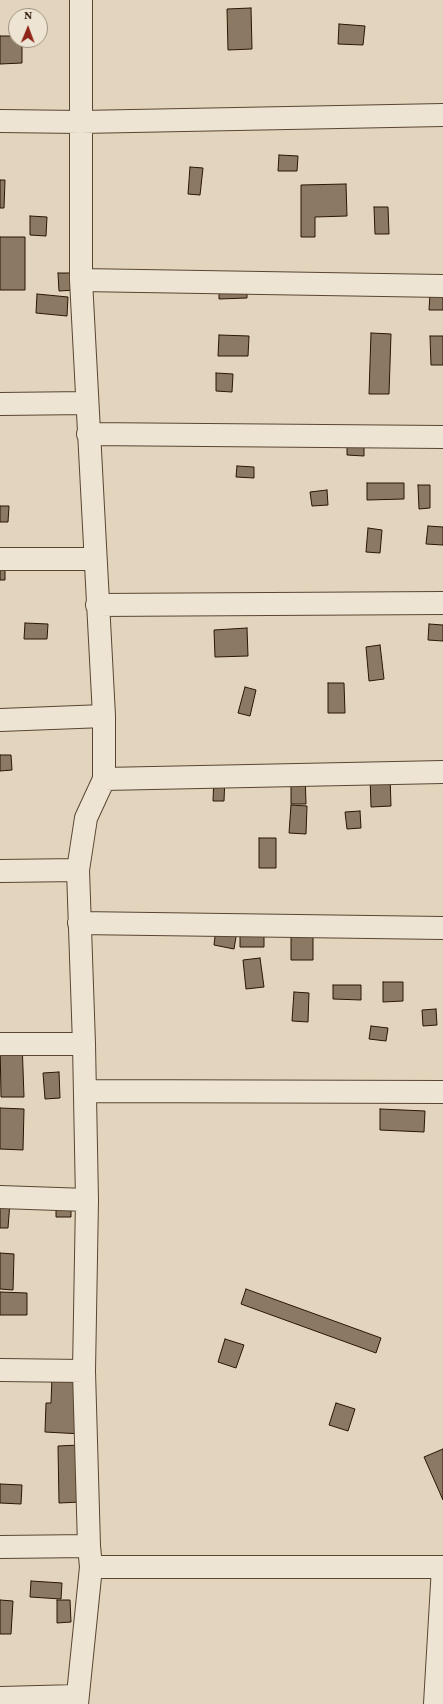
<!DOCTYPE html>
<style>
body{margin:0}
#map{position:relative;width:443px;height:1704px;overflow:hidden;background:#e3d5bd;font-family:Vollkorn,serif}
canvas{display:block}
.north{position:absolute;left:8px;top:8px;width:40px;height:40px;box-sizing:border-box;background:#ede4d4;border:1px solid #9f9280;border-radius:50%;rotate:1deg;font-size:11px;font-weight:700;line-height:16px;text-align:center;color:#2b1602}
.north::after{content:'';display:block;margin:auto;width:14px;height:18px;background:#8f2418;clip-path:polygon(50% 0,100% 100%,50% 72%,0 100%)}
</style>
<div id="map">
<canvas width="443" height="1704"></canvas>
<div class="north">N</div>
</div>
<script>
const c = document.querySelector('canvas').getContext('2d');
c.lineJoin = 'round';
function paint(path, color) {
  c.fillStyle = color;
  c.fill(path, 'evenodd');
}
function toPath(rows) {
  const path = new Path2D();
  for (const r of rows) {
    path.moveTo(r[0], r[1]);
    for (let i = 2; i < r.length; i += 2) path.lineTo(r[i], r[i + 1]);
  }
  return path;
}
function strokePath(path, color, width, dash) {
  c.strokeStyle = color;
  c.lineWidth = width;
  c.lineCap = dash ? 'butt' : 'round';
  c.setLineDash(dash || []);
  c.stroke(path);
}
const building = toPath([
 [251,8,252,49,228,50,227,9,251,8],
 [339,24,365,26,363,45,338,44,339,24],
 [0,36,16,36,16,40,22,40,22,63,0,64,0,36],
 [279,155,298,156,297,171,278,171,279,155],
 [190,167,203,168,200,195,188,194,190,167],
 [0,180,5,180,4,208,0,208,0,180],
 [346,184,347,216,315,217,315,237,301,237,301,185,346,184],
 [374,207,388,207,389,234,375,234,374,207],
 [30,216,47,217,46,236,30,235,30,216],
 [0,237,25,237,25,290,0,290,0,237],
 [58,273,76,273,76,290,59,291,58,273],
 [247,275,247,298,219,299,219,276,247,275],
 [431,278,443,278,443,310,429,310,431,278],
 [37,294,68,297,67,316,36,313,37,294],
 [371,333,391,334,389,394,369,394,371,333],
 [219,335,249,336,248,356,218,356,219,335],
 [430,336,443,336,443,365,431,365,430,336],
 [216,373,233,374,232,392,216,391,216,373],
 [347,441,364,441,364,456,347,455,347,441],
 [237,466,254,467,254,478,236,477,237,466],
 [367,483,404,483,404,499,367,500,367,483],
 [418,485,430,485,430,508,419,509,418,485],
 [327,490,328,505,312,506,310,492,327,490],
 [0,506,9,506,8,522,0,522,0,506],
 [428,526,443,527,443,545,426,544,428,526],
 [368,528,382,530,380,553,366,552,368,528],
 [0,558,5,558,5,580,0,580,0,558],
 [25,623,48,624,47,639,24,639,25,623],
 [429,624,443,625,443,641,428,640,429,624],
 [247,628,248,656,215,657,214,630,247,628],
 [380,645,384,679,369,681,366,647,380,645],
 [328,683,344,683,345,713,328,713,328,683],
 [245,687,256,690,250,716,238,713,245,687],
 [0,755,11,755,12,770,0,771,0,755],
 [291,772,305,772,306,804,291,804,291,772],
 [214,776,225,777,224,801,213,801,214,776],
 [370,776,390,776,391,806,371,807,370,776],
 [291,805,307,806,306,834,289,833,291,805],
 [360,811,361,828,347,829,345,812,360,811],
 [259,838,276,838,276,868,259,868,259,838],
 [216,928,237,931,234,949,214,945,216,928],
 [264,929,264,947,240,947,240,930,264,929],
 [291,929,313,929,313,960,291,960,291,929],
 [260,958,264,987,246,989,243,960,260,958],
 [383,982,403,982,403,1001,383,1002,383,982],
 [333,985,361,985,361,1000,333,999,333,985],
 [294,992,309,993,308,1022,292,1021,294,992],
 [436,1009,437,1025,423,1026,422,1010,436,1009],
 [371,1026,388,1028,386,1041,369,1039,371,1026],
 [22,1041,24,1097,1,1097,0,1042,22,1041],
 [59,1072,60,1098,45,1099,43,1073,59,1072],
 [0,1108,24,1109,23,1150,0,1149,0,1108],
 [380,1109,425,1111,424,1132,380,1130,380,1109],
 [56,1195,71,1195,71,1217,56,1217,56,1195],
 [0,1201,10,1202,8,1228,0,1228,0,1201],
 [0,1253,14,1254,13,1290,0,1289,0,1253],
 [246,1289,381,1338,376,1353,241,1304,246,1289],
 [0,1292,27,1293,27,1315,0,1315,0,1292],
 [225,1339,244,1345,236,1368,218,1362,225,1339],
 [52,1377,84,1379,82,1434,45,1432,46,1403,51,1403,52,1377],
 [336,1403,355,1409,348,1431,329,1425,336,1403],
 [80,1445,81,1502,59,1503,58,1446,80,1445],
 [443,1449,443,1500,424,1457,443,1449],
 [0,1484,22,1485,21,1504,0,1503,0,1484],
 [31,1581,62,1583,61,1599,30,1597,31,1581],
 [0,1600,13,1601,11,1634,0,1634,0,1600],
 [57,1600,70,1600,71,1622,57,1623,57,1600]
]);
const minor = toPath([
 [0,121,81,122,443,115],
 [81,280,443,286],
 [0,404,86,403],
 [88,434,443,437],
 [0,559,95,559],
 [97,605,443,603],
 [0,720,104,716],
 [104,779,443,772],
 [0,871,78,870],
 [79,923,443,928],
 [0,1044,84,1044],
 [85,1091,443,1092],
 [0,1197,87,1200],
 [0,1370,84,1371],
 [0,1547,89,1546],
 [91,1567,443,1567],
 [0,1698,77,1696],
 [77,1704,91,1567,89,1546,84,1371,87,1200,84,1044,78,870,86,818,104,779,104,716,81,280,81,0],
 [435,1704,443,1567]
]);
paint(building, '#8b7963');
strokePath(building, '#2b1602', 1);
strokePath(minor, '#594631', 24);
strokePath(minor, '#ede4d4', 22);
</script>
